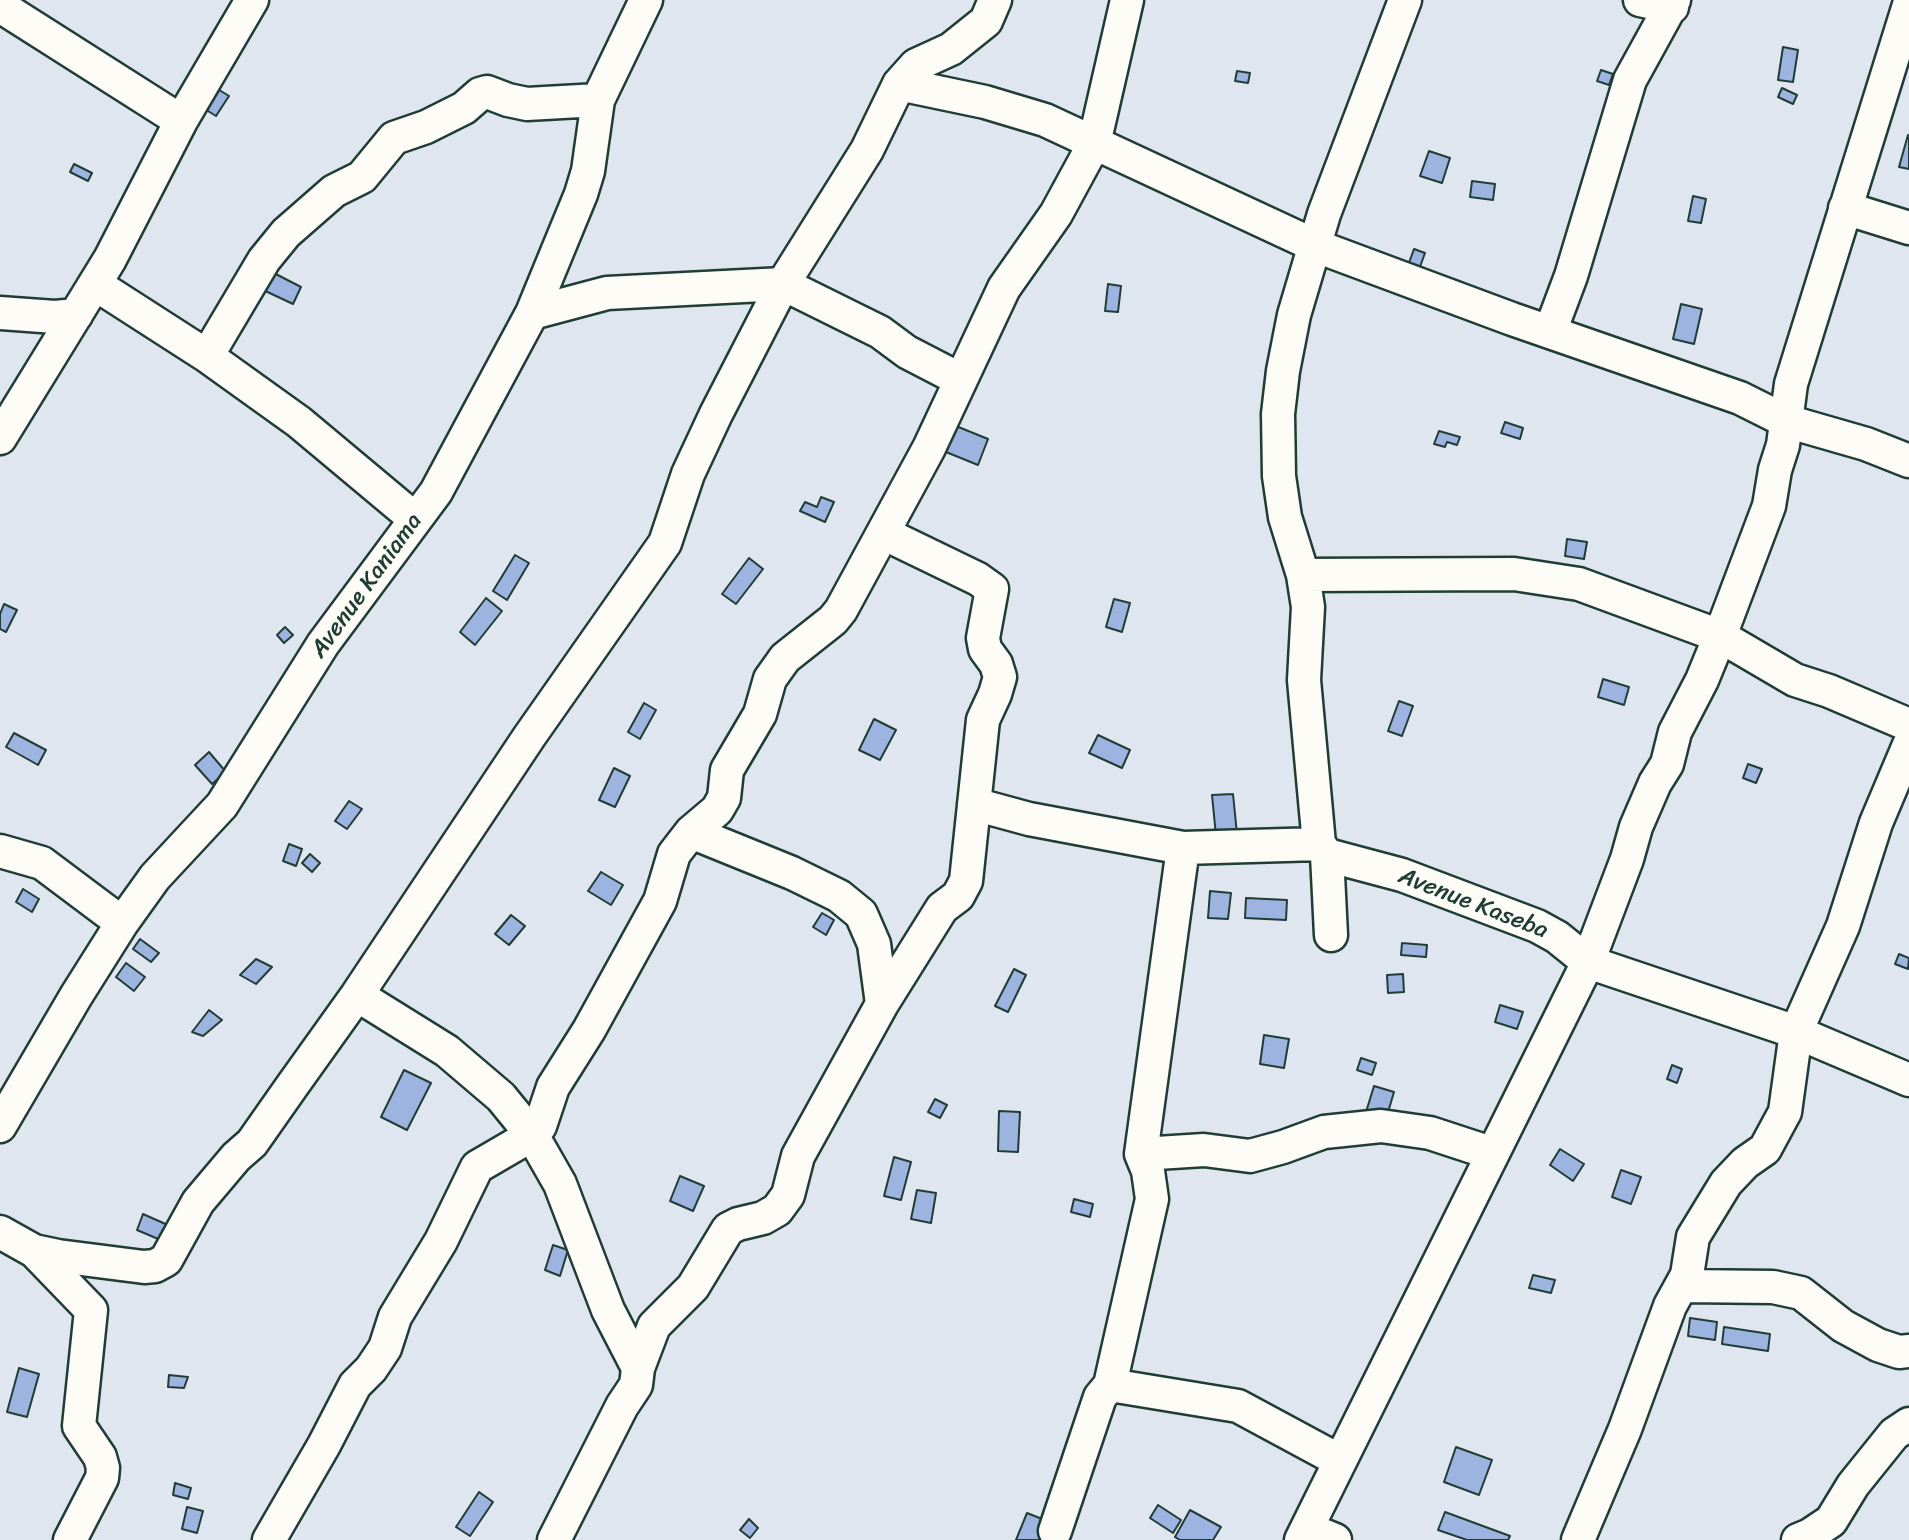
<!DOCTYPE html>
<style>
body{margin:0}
canvas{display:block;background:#e0e6f0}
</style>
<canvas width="1909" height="1540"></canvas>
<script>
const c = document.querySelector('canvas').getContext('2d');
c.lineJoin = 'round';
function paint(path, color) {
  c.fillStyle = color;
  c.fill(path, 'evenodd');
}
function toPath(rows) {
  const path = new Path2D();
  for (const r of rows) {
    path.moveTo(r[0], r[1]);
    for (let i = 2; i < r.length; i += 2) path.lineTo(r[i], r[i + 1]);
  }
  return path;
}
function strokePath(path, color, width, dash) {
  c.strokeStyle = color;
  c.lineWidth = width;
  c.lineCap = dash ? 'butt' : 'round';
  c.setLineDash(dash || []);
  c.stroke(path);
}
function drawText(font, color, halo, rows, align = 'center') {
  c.font = font + ' Sriracha,sans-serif';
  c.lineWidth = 5;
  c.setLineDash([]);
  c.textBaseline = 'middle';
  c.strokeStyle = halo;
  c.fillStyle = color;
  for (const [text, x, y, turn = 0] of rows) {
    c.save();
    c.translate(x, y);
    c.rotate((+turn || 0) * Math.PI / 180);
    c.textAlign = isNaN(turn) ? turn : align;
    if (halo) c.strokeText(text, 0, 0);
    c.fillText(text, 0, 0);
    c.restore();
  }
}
const building = toPath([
 [1783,47,1798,50,1793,82,1778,80,1783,47],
 [1601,70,1613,74,1609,85,1597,81,1601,70],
 [1237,71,1250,73,1248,83,1235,81,1237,71],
 [216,88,229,96,216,116,203,108,216,88],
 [1782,88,1797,95,1793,104,1778,97,1782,88],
 [1908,135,1909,136,1909,169,1899,167,1908,135],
 [1429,151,1450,158,1442,183,1420,176,1429,151],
 [74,164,92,173,88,181,70,172,74,164],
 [1472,181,1495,184,1493,200,1470,197,1472,181],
 [1693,196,1706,199,1701,223,1688,221,1693,196],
 [1414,249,1425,253,1417,275,1406,271,1414,249],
 [268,270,301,287,293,304,259,288,268,270],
 [1108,284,1121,286,1118,312,1105,311,1108,284],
 [1681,304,1702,309,1694,344,1673,339,1681,304],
 [1505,422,1523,428,1520,439,1501,433,1505,422],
 [956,426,988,439,978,465,946,452,956,426],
 [1439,431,1460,437,1457,445,1447,442,1445,447,1434,444,1439,431],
 [821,497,834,502,825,522,800,511,805,502,817,507,821,497],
 [1567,539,1587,542,1584,559,1565,556,1567,539],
 [515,555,529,563,507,600,493,591,515,555],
 [749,558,763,569,736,604,722,594,749,558],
 [486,598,502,611,475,645,460,632,486,598],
 [1114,599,1130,603,1122,632,1106,627,1114,599],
 [4,604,17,610,6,632,0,629,0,614,4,604],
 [285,627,293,635,284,643,277,635,285,627],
 [1603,679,1629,687,1624,705,1598,697,1603,679],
 [1399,701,1413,706,1402,736,1388,731,1399,701],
 [644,703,656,710,640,739,628,732,644,703],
 [874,719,896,730,880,760,859,750,874,719],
 [14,733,46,750,38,765,6,747,14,733],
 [1098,735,1130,750,1122,768,1089,753,1098,735],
 [209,752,226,772,212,784,195,765,209,752],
 [1748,764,1762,769,1756,783,1743,778,1748,764],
 [614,768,630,776,615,807,599,800,614,768],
 [1233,794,1237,834,1216,836,1212,795,1233,794],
 [349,801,362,809,347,829,335,821,349,801],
 [289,844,302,849,296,866,283,861,289,844],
 [310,854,320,863,312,872,302,863,310,854],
 [601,872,623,885,611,905,588,891,601,872],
 [23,889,39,899,32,912,16,902,23,889],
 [1210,891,1231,893,1228,919,1208,918,1210,891],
 [1246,898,1287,900,1286,920,1245,918,1246,898],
 [822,913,834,920,826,935,813,927,822,913],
 [511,915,525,926,509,945,495,934,511,915],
 [140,939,159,953,151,962,133,949,140,939],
 [1402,943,1427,945,1426,957,1401,955,1402,943],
 [1899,954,1909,958,1908,969,1895,964,1899,954],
 [256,959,272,967,256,984,240,975,256,959],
 [126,963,145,977,134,991,116,977,126,963],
 [1014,969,1026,975,1008,1012,995,1006,1014,969],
 [1403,974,1404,992,1388,993,1387,975,1403,974],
 [1500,1005,1523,1012,1517,1029,1495,1022,1500,1005],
 [209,1010,222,1020,203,1036,192,1032,209,1010],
 [1264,1035,1289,1039,1284,1068,1260,1064,1264,1035],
 [1361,1058,1376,1063,1372,1075,1357,1070,1361,1058],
 [1672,1065,1682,1069,1677,1083,1667,1079,1672,1065],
 [404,1070,431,1083,407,1130,381,1117,404,1070],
 [1374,1086,1394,1092,1386,1119,1366,1112,1374,1086],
 [935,1099,947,1105,940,1118,928,1112,935,1099],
 [999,1111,1020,1112,1018,1152,998,1151,999,1111],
 [1560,1149,1584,1164,1573,1181,1550,1165,1560,1149],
 [894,1157,911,1162,901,1200,884,1196,894,1157],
 [1621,1170,1641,1177,1631,1204,1612,1197,1621,1170],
 [680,1176,704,1186,693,1211,670,1201,680,1176],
 [917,1190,936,1193,931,1223,911,1219,917,1190],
 [1074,1199,1093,1204,1090,1217,1071,1212,1074,1199],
 [143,1214,170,1226,163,1241,137,1230,143,1214],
 [553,1245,568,1250,560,1276,545,1270,553,1245],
 [1533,1275,1555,1280,1551,1293,1529,1288,1533,1275],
 [1690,1318,1717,1322,1715,1340,1688,1336,1690,1318],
 [1724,1327,1770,1334,1768,1351,1722,1344,1724,1327],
 [19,1368,39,1374,27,1417,7,1412,19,1368],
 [169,1375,188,1377,184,1388,168,1387,169,1375],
 [1456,1447,1492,1460,1479,1495,1444,1482,1456,1447],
 [175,1483,191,1488,188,1499,173,1495,175,1483],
 [479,1492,493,1502,470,1536,456,1527,479,1492],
 [1158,1505,1181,1520,1173,1533,1150,1518,1158,1505],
 [187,1507,203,1511,197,1533,182,1529,187,1507],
 [1190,1510,1221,1527,1213,1540,1180,1540,1175,1537,1190,1510],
 [1445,1512,1510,1536,1508,1540,1467,1540,1438,1530,1445,1512],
 [1027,1513,1055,1524,1049,1540,1016,1540,1027,1513],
 [749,1519,758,1528,750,1538,740,1530,749,1519]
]);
const minor = toPath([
 [1405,0,1324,214,1294,315,1283,371,1278,414,1279,476,1285,517,1303,575,1308,607,1304,680,1319,844,1327,855,1402,875,1537,926,1557,937,1588,962,1796,1032,1909,1080],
 [1640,0,1672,7],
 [0,6,181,121],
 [899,84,985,102,1045,120,1316,246,1512,319,1740,398,1786,421,1866,444,1909,461],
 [1845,208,1909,228],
 [95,284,207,356,299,422,415,519],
 [0,313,55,317,76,315],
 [532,313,607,293,783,284,880,332,907,352,961,380],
 [1550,332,1571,276,1630,80,1674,0],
 [207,356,264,260,286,233,334,191,362,177,394,138,426,127,464,108,480,94,487,92,508,100,527,104,598,100],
 [0,438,110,259,181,121,252,0],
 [1303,575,1514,574,1579,584,1720,636,1795,680,1829,691,1909,725],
 [974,804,1029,819,1183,848,1319,844],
 [691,832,792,873,839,896,861,914,874,944,882,1004],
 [0,851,42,863,122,923],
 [1327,855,1331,935],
 [357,995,447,1051,501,1097,532,1135,560,1184,608,1310,638,1368,636,1385,622,1406,554,1540],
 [0,1126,76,996,122,923,155,877,222,805,323,644,436,492,532,313,581,194,588,171,598,100,646,0],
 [1141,1154,1204,1150,1250,1156,1283,1147,1324,1132,1381,1126,1430,1133,1491,1153],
 [0,1232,34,1251,58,1256,144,1267,155,1266,166,1260,198,1202,236,1157,252,1143,292,1086,357,995,529,737,665,543,688,474,716,414,783,284,867,150,899,84,916,65,951,49,986,21,995,0],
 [34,1251,91,1310,79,1426,100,1457,103,1468,102,1478,70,1540],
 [1682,1286,1773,1287,1801,1293,1843,1326,1878,1345,1899,1352,1909,1351],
 [638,1368,654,1326,693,1287,728,1229,738,1224,763,1218,777,1210,788,1195,798,1156,882,1004,942,908,958,896,966,881,983,720,995,694,1000,677,996,664,985,649,983,638,992,589,978,579,883,533],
 [1110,1385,1238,1406,1340,1461],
 [1308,1529,1335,1540],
 [1055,1531,1100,1397,1110,1385,1152,1199,1148,1171,1141,1154,1183,848],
 [269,1540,324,1445,355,1385,371,1369,385,1348,395,1317,441,1241,477,1167,532,1135,540,1126,553,1087,589,1030,660,901,674,854,691,832,717,810,724,798,727,770,760,714,770,679,785,658,833,620,841,610,929,448,1004,288,1056,214,1094,144,1127,0],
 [1301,1540,1588,962,1627,859,1636,827,1655,783,1667,764,1675,732,1702,680,1720,636,1769,506,1775,470,1783,445,1791,384,1909,5],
 [1578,1540,1625,1429,1670,1306,1687,1275,1693,1237,1726,1183,1745,1163,1765,1149,1785,1112,1796,1032,1843,926,1876,823,1909,745],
 [1798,1540,1810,1535,1831,1521,1853,1485,1894,1434,1909,1424]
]);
const streetNames = [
 ["Avenue Kaniama",367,586,-54],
 ["Avenue Kaseba",1473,904,21]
];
paint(building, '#9db3e0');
strokePath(building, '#1f3d34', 2);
strokePath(minor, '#1f3d34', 37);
strokePath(minor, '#fdfcf7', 32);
drawText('24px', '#1f3d34', '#fdfcf7', streetNames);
</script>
